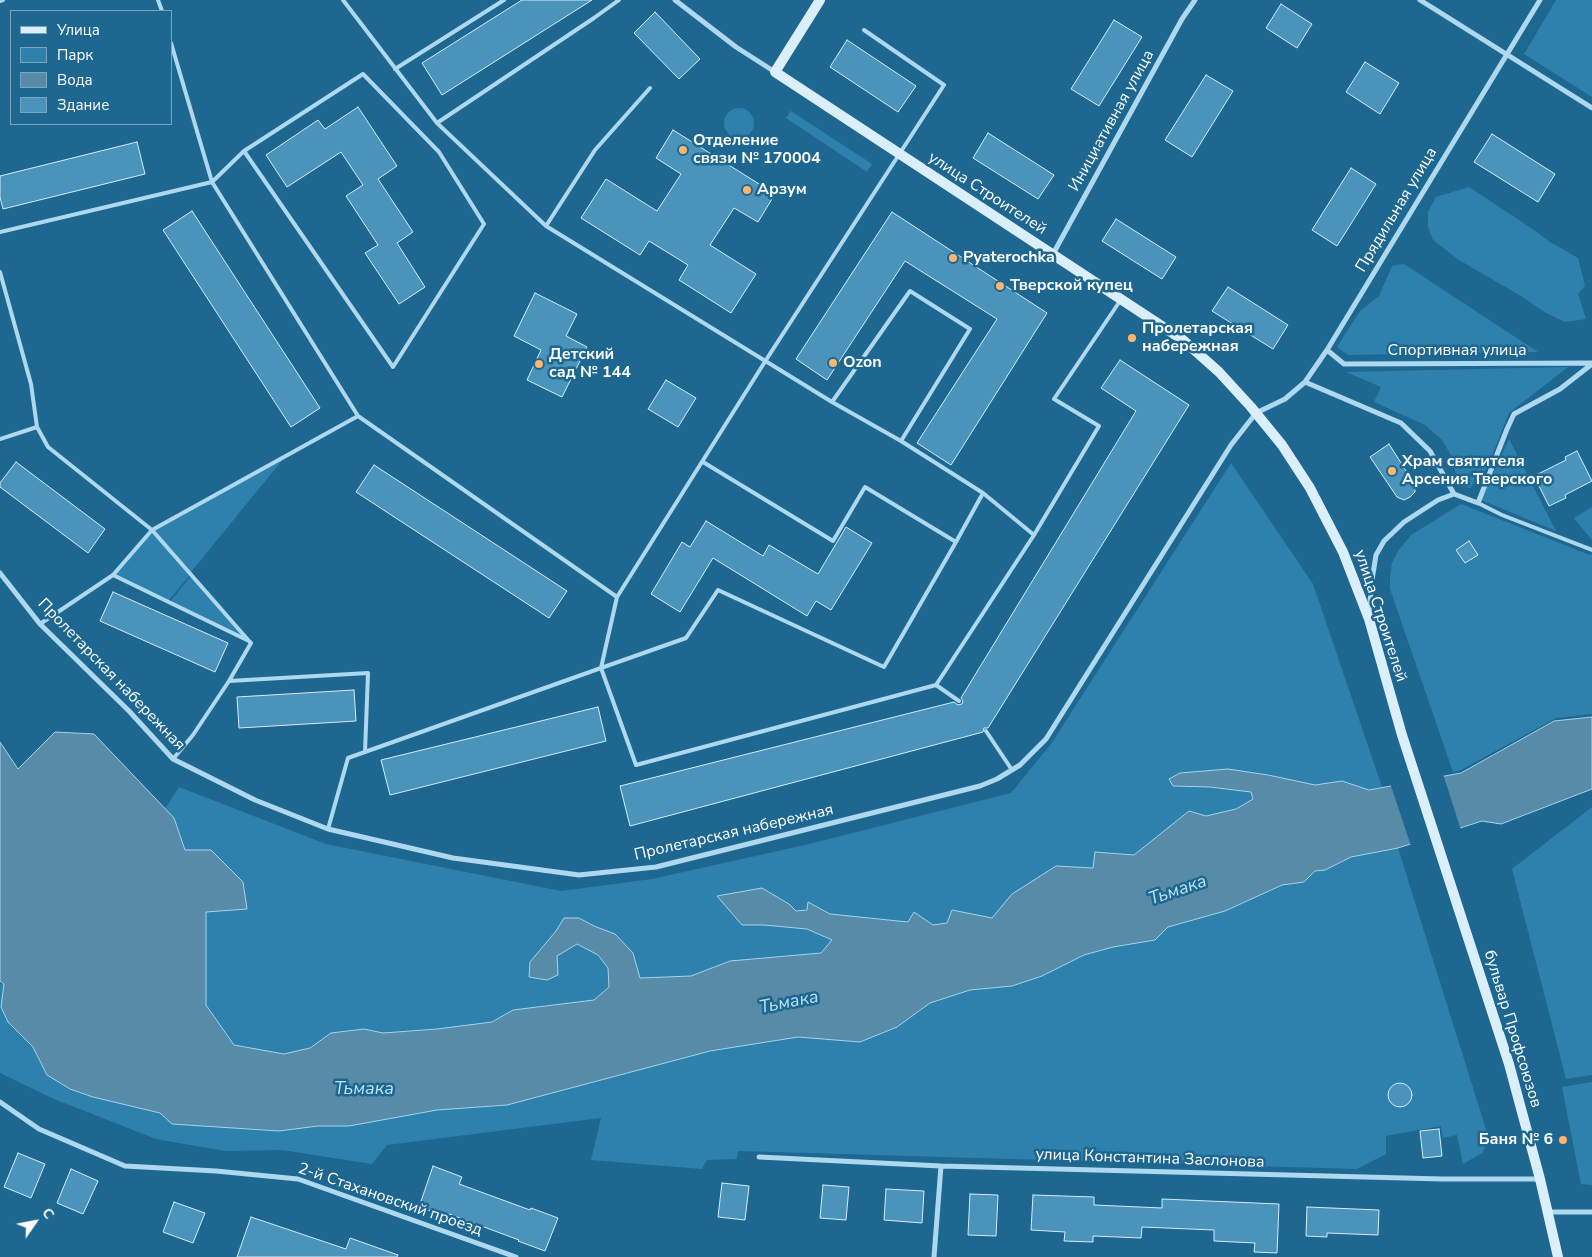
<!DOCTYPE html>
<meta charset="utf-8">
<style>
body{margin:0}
#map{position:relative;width:1592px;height:1257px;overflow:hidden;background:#1e6791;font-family:"Nunito Sans",sans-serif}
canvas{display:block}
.legend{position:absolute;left:10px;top:10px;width:162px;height:115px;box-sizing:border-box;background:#1e6791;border:1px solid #78a4bd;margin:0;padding:6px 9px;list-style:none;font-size:15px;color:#fff}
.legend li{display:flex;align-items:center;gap:10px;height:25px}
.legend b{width:25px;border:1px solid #78a4bd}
.north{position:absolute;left:10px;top:1197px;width:50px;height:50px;-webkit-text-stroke:4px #1e6791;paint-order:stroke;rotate:57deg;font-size:14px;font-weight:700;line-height:20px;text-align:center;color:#fff}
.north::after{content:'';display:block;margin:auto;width:18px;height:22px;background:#fff;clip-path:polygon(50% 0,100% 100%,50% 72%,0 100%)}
</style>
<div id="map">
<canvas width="1592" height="1257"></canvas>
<ul class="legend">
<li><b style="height:6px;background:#dbeffa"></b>Улица</li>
<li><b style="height:14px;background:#2e81ad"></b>Парк</li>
<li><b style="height:14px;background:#588ba7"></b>Вода</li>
<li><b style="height:14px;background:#4a93ba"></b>Здание</li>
</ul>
<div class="north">С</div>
</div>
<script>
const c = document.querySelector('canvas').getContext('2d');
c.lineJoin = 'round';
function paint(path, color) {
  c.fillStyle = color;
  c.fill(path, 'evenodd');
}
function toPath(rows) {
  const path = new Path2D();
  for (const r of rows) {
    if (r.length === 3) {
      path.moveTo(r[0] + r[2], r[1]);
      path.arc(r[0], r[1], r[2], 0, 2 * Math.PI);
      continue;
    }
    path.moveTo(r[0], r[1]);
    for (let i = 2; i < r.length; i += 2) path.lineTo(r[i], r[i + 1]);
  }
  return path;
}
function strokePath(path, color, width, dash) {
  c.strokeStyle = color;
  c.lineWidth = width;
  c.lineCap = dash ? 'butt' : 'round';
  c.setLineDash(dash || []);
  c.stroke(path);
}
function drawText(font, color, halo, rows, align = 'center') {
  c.font = font + ' "Nunito Sans",sans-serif';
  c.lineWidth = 5;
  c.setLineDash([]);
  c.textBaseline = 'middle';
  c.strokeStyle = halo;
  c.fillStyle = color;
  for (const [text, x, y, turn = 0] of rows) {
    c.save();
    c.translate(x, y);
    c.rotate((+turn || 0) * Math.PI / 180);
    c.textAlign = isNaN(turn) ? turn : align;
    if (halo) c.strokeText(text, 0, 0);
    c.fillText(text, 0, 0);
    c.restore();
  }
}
const green = toPath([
 [1556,0,1592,0,1592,97,1524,54],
 [739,123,15],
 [791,111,872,164,867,172,786,118],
 [1469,187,1531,228,1550,242,1578,258,1585,286,1578,294,1586,319,1565,322,1546,313,1521,296,1459,260,1433,240,1428,227,1428,212,1436,197],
 [1404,264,1538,352,1348,355,1337,347,1360,311,1379,296,1392,266],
 [1568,367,1509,413,1487,468,1470,488,1459,486,1451,455,1442,440,1425,425,1374,402,1381,387,1346,372],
 [1509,439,1556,531,1481,500],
 [284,458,191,572,154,530],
 [1231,463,1313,584,1382,787,1369,790,1342,781,1315,785,1268,775,1173,786,1210,787,1251,792,1253,799,1236,809,1206,816,1189,811,1134,855,1096,852,1093,868,1013,894,992,918,952,910,947,923,933,926,914,912,908,922,829,914,808,902,807,910,796,912,789,904,742,925,764,925,807,929,833,941,821,953,730,961,690,976,640,978,633,953,615,934,594,926,579,918,564,918,556,931,557,956,576,944,598,955,608,968,609,987,594,1000,513,1010,492,1022,437,1029,383,1033,364,1029,331,1033,310,1048,284,1054,234,1045,206,1005,206,911,247,909,243,883,211,850,185,850,174,818,165,809,179,787,326,844,561,891,652,879,805,845,1011,793,1051,744],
 [1461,504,1590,555,1592,553,1592,714,1556,718,1461,770,1453,772,1390,589,1390,576,1392,563,1398,551,1411,535],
 [1592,507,1592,540,1574,518],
 [152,531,190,575,168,601,114,575],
 [191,576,242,636,170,602],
 [1592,807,1592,1075,1566,1079,1512,869],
 [1398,848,1489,1139,1482,1153,1463,1164,1457,1135,1443,1138,1441,1126,1386,1136,1386,1154,1357,1169,738,1151,737,1159,707,1160,702,1169,591,1160,601,1118,387,1145,372,1164,282,1150,225,1151,156,1139,54,1099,0,1073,0,983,5,984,1,1007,8,1022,33,1047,47,1075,70,1089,93,1097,160,1113,172,1124,349,1126,437,1110,507,1105,710,1051,798,1037,860,1042,897,1027,930,1003,970,990,1012,986,1042,976,1084,955,1113,947,1155,940,1167,927,1225,911,1282,885,1303,882,1315,871,1325,870,1351,857],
 [1592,1082,1592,1185,1581,1184,1562,1087]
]);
const water = toPath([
 [1592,717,1592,789,1501,824,1482,821,1398,848,1351,857,1325,870,1315,871,1304,882,1282,885,1225,911,1168,927,1155,940,1113,947,1084,955,1042,976,1012,986,970,990,930,1003,897,1027,860,1042,798,1037,710,1051,507,1105,437,1110,349,1126,318,1126,279,1131,172,1124,160,1113,93,1097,70,1089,47,1075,33,1047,8,1022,1,1007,4,984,0,981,0,742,18,769,55,732,94,734,174,818,185,850,211,850,243,882,247,909,206,912,206,1005,234,1045,284,1054,310,1048,331,1033,364,1029,383,1033,437,1029,492,1022,513,1010,594,1000,609,987,608,968,598,955,577,944,557,956,558,975,547,980,529,977,530,962,556,931,564,918,579,918,594,926,615,934,633,953,640,978,691,976,730,961,821,953,832,940,807,929,764,925,742,925,717,896,762,888,789,904,796,911,807,910,808,902,830,914,908,922,914,912,933,925,947,923,952,910,992,918,1012,894,1056,866,1093,868,1095,852,1134,855,1189,811,1206,816,1236,809,1253,799,1251,792,1210,787,1173,786,1169,779,1180,773,1228,769,1268,775,1315,785,1342,781,1369,790,1461,773,1554,721,1592,717]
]);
const pier = toPath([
 [1443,774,1461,830,1411,846,1390,783]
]);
const building = toPath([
 [522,0,592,0,442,95,422,63,522,0],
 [1281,4,1312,24,1297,48,1266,28,1281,4],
 [655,12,700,59,679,79,634,33,655,12],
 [1114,20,1142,37,1099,106,1071,89,1114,20],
 [847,40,916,86,898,112,830,67,847,40],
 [1365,62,1399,83,1380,114,1346,92,1365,62],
 [1206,75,1233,91,1192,157,1165,140,1206,75],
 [358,107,397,166,378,179,413,232,397,243,425,287,399,304,365,253,378,245,346,196,363,185,341,152,287,187,266,155,318,120,325,129,358,107],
 [673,130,775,194,758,222,734,208,710,245,756,274,731,313,679,280,688,265,649,241,640,255,581,218,606,179,657,211,681,174,656,158,673,130],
 [988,133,1054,175,1038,199,973,158,988,133],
 [1492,134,1555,174,1538,202,1474,162,1492,134],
 [137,142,145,174,3,209,0,197,0,176,137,142],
 [1351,168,1376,184,1337,246,1312,230,1351,168],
 [192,211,320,408,291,427,163,230,192,211],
 [892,212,1047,313,951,465,917,443,997,319,905,261,827,380,796,359,892,212],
 [1116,219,1176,257,1162,279,1102,241,1116,219],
 [1228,287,1288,325,1273,349,1212,311,1228,287],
 [535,293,577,314,566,336,587,347,562,397,527,380,541,350,514,336,535,293],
 [1120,360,1189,405,988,728,984,728,983,732,630,826,620,786,954,702,958,705,962,704,963,701,961,698,1136,411,1101,388,1120,360],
 [666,380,696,398,678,427,648,409,666,380],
 [1389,444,1415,485,1415,492,1410,497,1404,500,1397,497,1370,457,1389,444],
 [1577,451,1592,481,1565,495,1566,498,1549,506,1534,476,1566,460,1565,457,1577,451],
 [16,462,105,529,88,553,0,487,0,483,16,462],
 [374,465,567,591,549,618,356,492,374,465],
 [706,521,763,556,769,545,818,574,846,527,872,543,831,610,816,601,807,616,713,558,680,612,651,594,682,542,690,547,706,521],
 [1469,541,1478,555,1465,563,1456,550,1469,541],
 [113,592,228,643,215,672,100,621,113,592],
 [354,690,356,721,239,728,237,697,354,690],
 [598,707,606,741,390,795,381,760,598,707],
 [1400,1095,12],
 [1439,1129,1442,1156,1423,1158,1420,1131,1439,1129],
 [18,1153,45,1164,31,1198,4,1187,18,1153],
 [433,1166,462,1177,459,1184,530,1210,531,1208,558,1218,545,1251,518,1241,519,1240,449,1214,448,1217,419,1207,433,1166],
 [71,1169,98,1181,83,1214,57,1203,71,1169],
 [722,1183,749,1186,745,1220,718,1217,722,1183],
 [823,1185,849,1187,846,1220,820,1218,823,1185],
 [886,1189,924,1191,922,1223,884,1220,886,1189],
 [970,1194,998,1195,996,1236,968,1235,970,1194],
 [1033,1195,1094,1197,1094,1205,1162,1208,1162,1199,1279,1204,1277,1253,1254,1252,1255,1243,1214,1241,1214,1230,1142,1227,1141,1238,1093,1236,1093,1242,1064,1241,1065,1232,1031,1230,1033,1195],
 [174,1202,205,1213,193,1243,163,1232,174,1202],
 [1307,1207,1379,1210,1378,1235,1327,1233,1327,1237,1306,1236,1307,1207],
 [251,1217,346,1249,350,1238,398,1255,397,1257,237,1257,251,1217]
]);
const service = toPath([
 [158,0,162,11],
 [343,0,437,123,546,226,832,402,901,441,983,493,1034,535],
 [0,1,3,0],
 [171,43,212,182,244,151,363,74,439,152,484,224,393,367,244,151],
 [395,69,504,0],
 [437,123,594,18,619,0],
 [546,226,595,150,650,88],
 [0,232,212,182,358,416,152,530,113,575,40,624],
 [0,272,31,384,37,427,48,447,152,530,249,641],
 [832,402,910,291,970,329,901,441],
 [358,416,617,597],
 [0,439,37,427],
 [703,462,833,541,865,487,956,542,983,493],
 [1478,503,1502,515,1592,550],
 [956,542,884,667,718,590,686,638,601,668,636,765,936,685,1034,535,1099,426,1054,399,1120,301],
 [113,575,249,641,251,643,229,681,368,673,365,752],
 [936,685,959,701],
 [986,731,1012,770],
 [173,759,193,735,229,681],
 [328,829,348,758,601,668,617,597,766,360,944,85,864,30]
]);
const minor = toPath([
 [675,0,736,47,775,72],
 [1420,0,1592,108],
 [1053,254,1182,19,1195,0],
 [1327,350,1344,364,1592,363],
 [1305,382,1401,423,1430,451,1454,494],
 [0,573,40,624,129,711,173,759,255,800,328,829,453,858,579,875,656,867,980,786,997,779,1020,765,1046,739,1231,445,1256,413,1285,399,1305,382,1327,350,1540,0],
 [1369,613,1372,580,1376,555,1384,541,1404,522,1438,500,1454,494,1478,503,1507,429,1514,414,1560,389,1592,364],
 [0,1102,39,1129,125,1166,216,1171,298,1179,516,1257],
 [759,1157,941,1166,1442,1179,1540,1179],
 [1548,1212,1592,1212],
 [934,1257,941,1166]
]);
const secondary = toPath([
 [820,0,775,72,1183,340,1219,372,1251,407,1282,445,1310,488,1343,552,1369,619,1402,735,1509,1064,1540,1179,1558,1257]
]);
const markers = [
 [683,150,5,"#fdb66d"],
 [747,190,5,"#fdb66d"],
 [953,258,5,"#fdb66d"],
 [1000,286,5,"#fdb66d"],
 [1132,338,5,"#fdb66d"],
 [833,363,5,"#fdb66d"],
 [539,364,5,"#fdb66d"],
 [1392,471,5,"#fdb66d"],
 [1563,1140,5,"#fdb66d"]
];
const streetNames = [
 ["Инициативная улица",1112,121,-61],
 ["улица Строителей",987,194,33],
 ["Прядильная улица",1397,210,-59],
 ["Спортивная улица",1457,351],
 ["улица Строителей",1380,616,72],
 ["Пролетарская набережная",111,675,46],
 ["Пролетарская набережная",734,833,-13],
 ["бульвар Профсоюзов",1512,1029,73],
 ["улица Константина Заслонова",1150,1159,2],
 ["2-й Стахановский проезд",390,1200,19]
];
const poiNames = [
 ["Отделение",693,141],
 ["связи № 170004",693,159],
 ["Арзум",757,190],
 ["Pyaterochka",963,258],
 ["Тверской купец",1010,286],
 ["Пролетарская",1142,329],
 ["набережная",1142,347],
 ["Детский",549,355],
 ["сад № 144",549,373],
 ["Ozon",843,363],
 ["Храм святителя",1402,462],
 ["Арсения Тверского",1402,480],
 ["Баня № 6",1553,1140,"right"]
];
const waterNames = [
 ["Тьмака",1178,891,-19],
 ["Тьмака",789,1003,-11],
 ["Тьмака",364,1090]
];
paint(green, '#2e81ad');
paint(water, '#588ba7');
strokePath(water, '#a1d5ef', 1);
paint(pier, '#1e6791');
paint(building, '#4a93ba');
strokePath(building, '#d4edfa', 1);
strokePath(service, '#aed8ee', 4);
strokePath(minor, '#aed8ee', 5);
strokePath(secondary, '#dbeffa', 10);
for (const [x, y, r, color] of markers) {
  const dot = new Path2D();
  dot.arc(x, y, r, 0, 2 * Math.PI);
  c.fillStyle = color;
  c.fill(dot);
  strokePath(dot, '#1e6791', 2);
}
drawText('16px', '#fff', '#1e6791', streetNames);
drawText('bold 16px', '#fff', '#1e6791', poiNames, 'left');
drawText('italic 18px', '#bde2f6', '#1e6791', waterNames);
</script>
